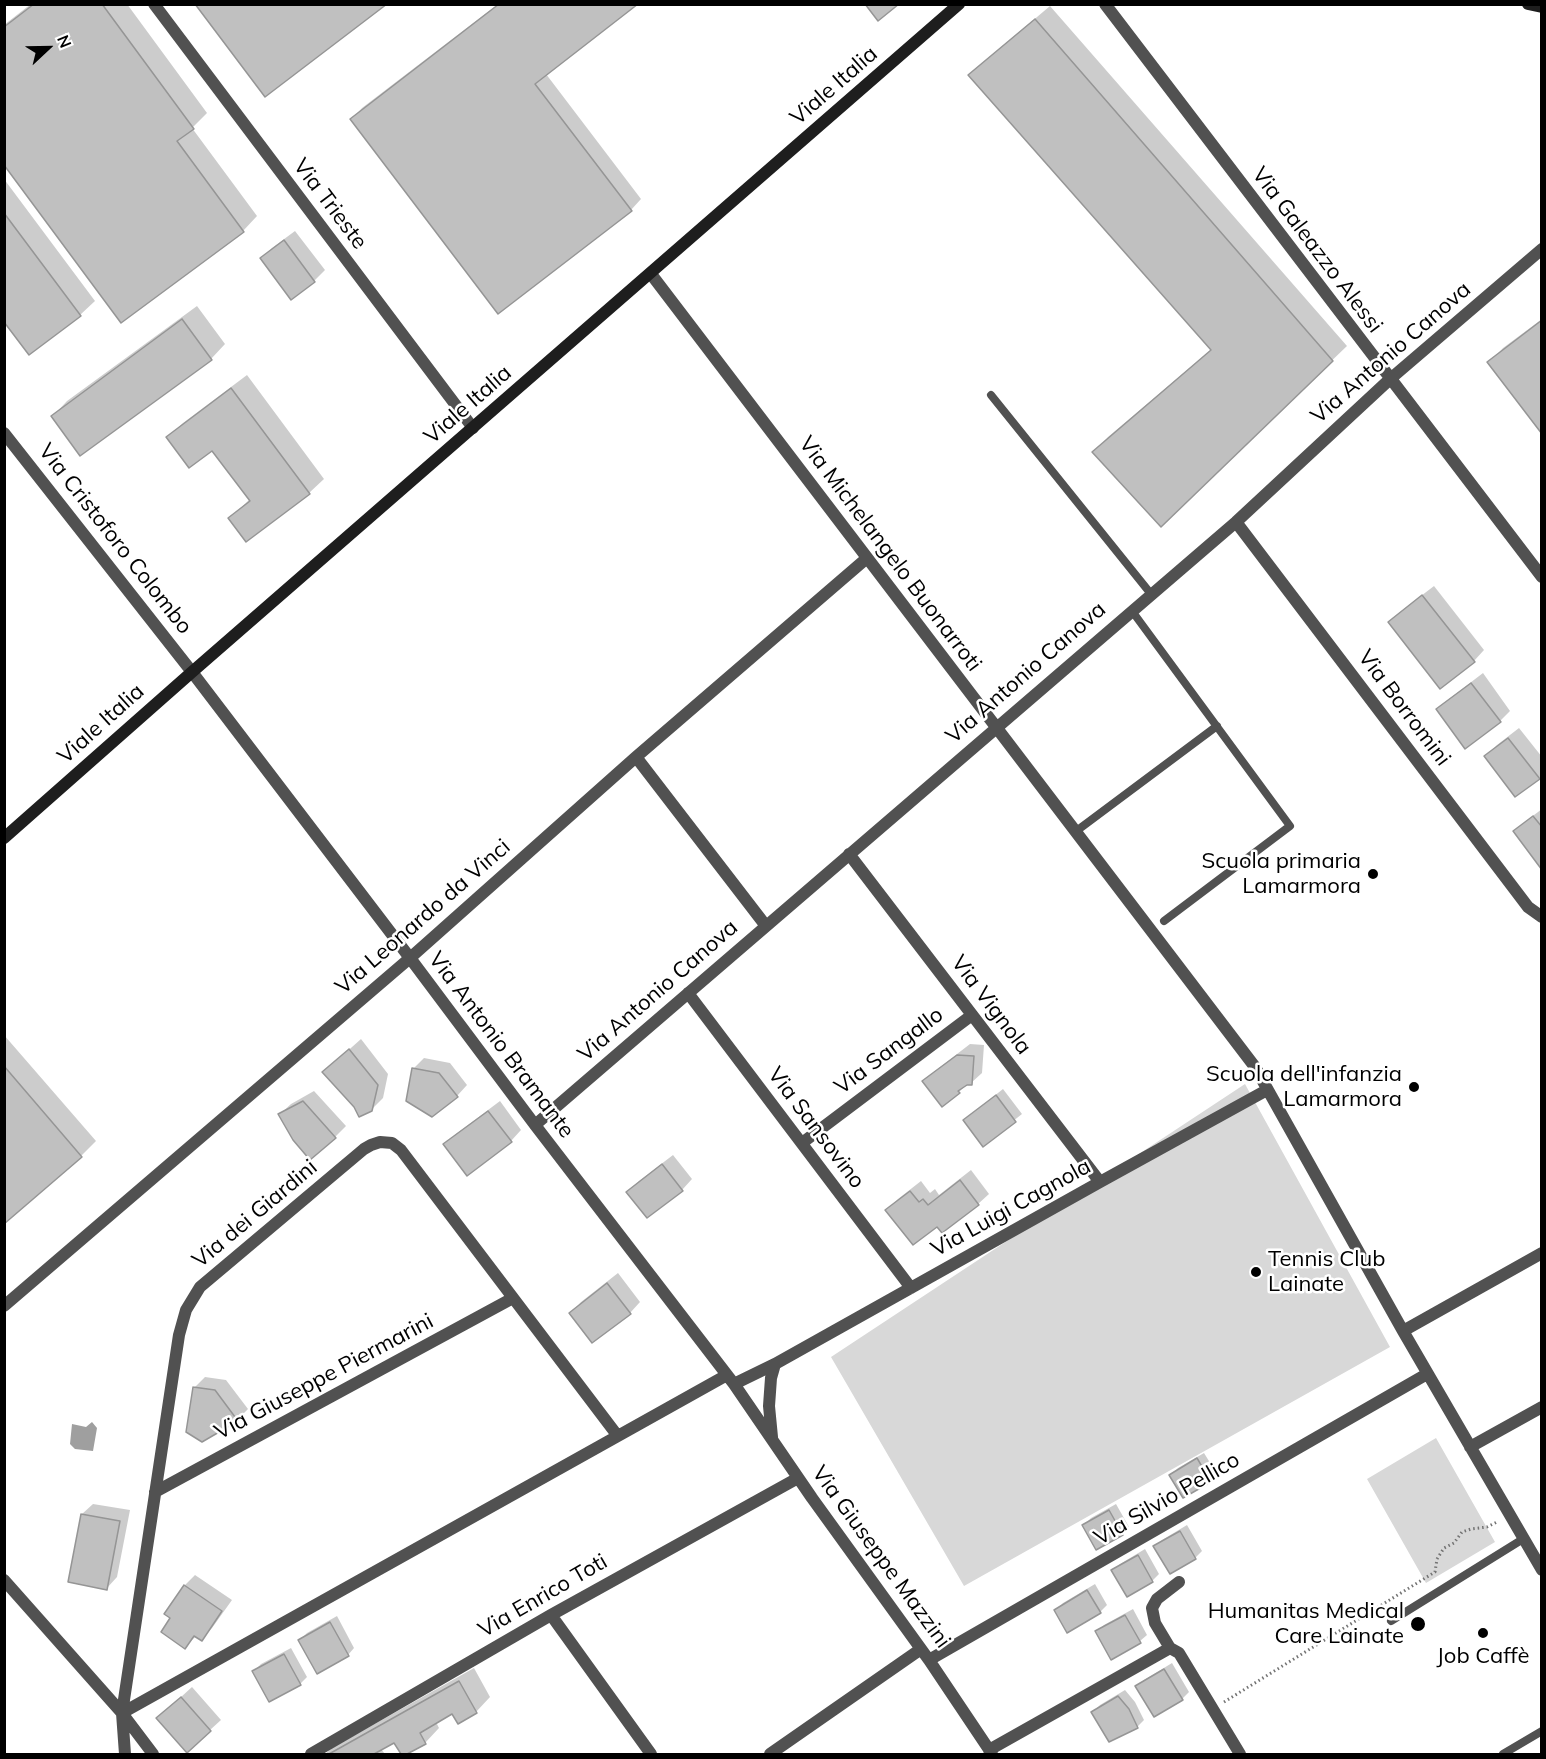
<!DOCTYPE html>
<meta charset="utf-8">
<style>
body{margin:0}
#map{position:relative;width:1546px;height:1759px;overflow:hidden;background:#fff;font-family:Mulish,sans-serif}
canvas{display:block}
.frame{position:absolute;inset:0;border:6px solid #000;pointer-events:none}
.north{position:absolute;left:18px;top:18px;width:60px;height:60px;-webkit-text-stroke:4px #fff;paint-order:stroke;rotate:68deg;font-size:16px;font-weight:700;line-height:24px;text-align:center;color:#000}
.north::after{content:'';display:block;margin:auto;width:21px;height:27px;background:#000;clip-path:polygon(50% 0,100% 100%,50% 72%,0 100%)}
</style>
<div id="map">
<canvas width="1546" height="1759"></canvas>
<div class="frame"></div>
<div class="north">N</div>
</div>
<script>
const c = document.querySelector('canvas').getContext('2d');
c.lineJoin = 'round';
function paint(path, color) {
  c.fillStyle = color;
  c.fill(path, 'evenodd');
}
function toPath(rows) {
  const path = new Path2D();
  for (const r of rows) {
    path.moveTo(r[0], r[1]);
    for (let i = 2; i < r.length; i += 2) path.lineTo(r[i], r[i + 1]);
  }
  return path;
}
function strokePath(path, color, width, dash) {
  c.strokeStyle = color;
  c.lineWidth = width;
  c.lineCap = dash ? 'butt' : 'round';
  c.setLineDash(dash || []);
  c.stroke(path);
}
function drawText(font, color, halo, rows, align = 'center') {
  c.font = font + ' Mulish,sans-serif';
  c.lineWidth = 5;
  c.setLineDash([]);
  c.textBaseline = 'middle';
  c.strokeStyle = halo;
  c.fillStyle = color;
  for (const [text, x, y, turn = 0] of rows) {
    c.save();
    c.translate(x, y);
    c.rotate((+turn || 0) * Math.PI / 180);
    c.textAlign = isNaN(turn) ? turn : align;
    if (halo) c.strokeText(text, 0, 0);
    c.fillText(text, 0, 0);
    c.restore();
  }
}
const green = toPath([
 [1245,1084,1390,1347,964,1586,831,1357],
 [1436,1438,1495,1542,1426,1583,1367,1479]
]);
const water = toPath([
 [92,1422,97,1428,93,1451,75,1449,70,1444,72,1424,86,1427]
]);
const shadow = toPath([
 [31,4,127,4,207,113,192,128,257,216,243,231,4,163,4,25],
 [498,4,636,4,546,74,641,199,631,210,352,119,362,108],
 [1050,6,1347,346,1161,525,1094,452,1108,437,1212,349,970,75,985,61],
 [4,179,95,301,80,315,4,319],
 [295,231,325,270,314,281,262,258,272,248],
 [197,306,225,344,211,359,53,416,67,401],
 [1542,319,1542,432,1489,363,1503,348],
 [247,375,324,479,309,493,246,540,230,518,250,499,213,449,168,437,183,423],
 [1434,586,1484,650,1474,661,1390,622,1400,612],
 [1483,673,1510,711,1500,721,1438,709,1449,699],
 [1519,728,1542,757,1542,775,1539,778,1486,756,1497,745],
 [1542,809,1542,867,1515,831,1526,821],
 [4,1035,96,1141,81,1156,4,1222],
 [361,1039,388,1074,383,1098,371,1110,355,1107,324,1072],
 [970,1044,984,1045,982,1073,971,1083,968,1083,959,1092,924,1081,935,1071],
 [424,1058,450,1063,467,1085,457,1096,413,1069],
 [1003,1089,1022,1114,983,1145,964,1120],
 [314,1091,346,1126,335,1137,280,1114,291,1104],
 [500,1101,521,1130,511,1141,445,1144,456,1134],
 [673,1155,692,1179,682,1190,628,1192,639,1181],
 [971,1170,989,1194,978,1204,938,1224,887,1210,898,1199,921,1181,930,1193,935,1189,939,1195],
 [618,1273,640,1302,630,1313,571,1313,581,1302],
 [205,1377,226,1380,248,1409,237,1420,202,1441,194,1388],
 [1204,1453,1217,1474,1210,1480,1171,1475,1178,1468],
 [93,1504,130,1510,117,1577,107,1588,82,1514],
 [1116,1504,1129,1527,1122,1534,1084,1525,1091,1518],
 [1187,1525,1202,1551,1195,1558,1155,1547,1162,1540],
 [1145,1549,1159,1574,1152,1581,1113,1570,1120,1564],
 [195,1575,232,1600,212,1628,201,1639,196,1636,185,1647,172,1618,166,1613,185,1585],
 [1095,1584,1107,1605,1100,1612,1056,1610,1063,1603],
 [1133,1609,1147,1635,1140,1641,1112,1658,1097,1632,1104,1625],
 [337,1616,354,1648,348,1655,300,1640,307,1633],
 [291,1648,307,1677,300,1684,270,1700,254,1671,261,1664],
 [1172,1663,1189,1692,1182,1699,1137,1687,1144,1680],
 [474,1668,490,1697,476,1712,453,1712,436,1722,439,1728,425,1743,404,1754,395,1741,381,1749,385,1754,325,1754,332,1748],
 [192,1687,221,1720,210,1730,169,1708],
 [1125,1690,1135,1702,1144,1720,1137,1727,1110,1740,1093,1712,1100,1705]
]);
const building = toPath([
 [34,4,102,4,194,129,177,141,244,232,121,323,4,165,4,27,34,4],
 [195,4,387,4,265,97,195,4],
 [499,4,638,4,535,84,632,211,498,314,350,119,499,4],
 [865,4,899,4,878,21,865,4],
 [1035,19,1333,361,1161,527,1092,452,1211,350,968,75,1035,19],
 [4,213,81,316,29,355,4,322,4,213],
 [284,240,315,282,291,300,260,258,284,240],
 [182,319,212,360,80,456,51,416,182,319],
 [1542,320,1542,434,1487,362,1542,320],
 [231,388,310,494,246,542,228,518,250,501,212,451,189,468,166,437,231,388],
 [1422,595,1475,662,1440,689,1388,622,1422,595],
 [1471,683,1501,722,1465,749,1436,709,1471,683],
 [1508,738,1540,779,1515,797,1484,756,1508,738],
 [1533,816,1542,827,1542,870,1513,831,1533,816],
 [349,1049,378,1085,372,1111,359,1117,354,1107,322,1072,349,1049],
 [957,1055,974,1056,972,1085,967,1085,958,1091,960,1093,942,1107,922,1081,957,1055],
 [4,1066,82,1157,4,1224,4,1066],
 [412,1068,439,1073,458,1097,432,1117,406,1101,412,1068],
 [996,1095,1016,1122,983,1147,963,1120,996,1095],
 [303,1101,336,1138,310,1160,293,1140,278,1114,303,1101],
 [488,1111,512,1142,467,1176,443,1144,488,1111],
 [662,1164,683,1191,647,1218,626,1192,662,1164],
 [960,1180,979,1205,942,1233,937,1227,913,1245,885,1210,910,1191,919,1202,923,1199,928,1205,960,1180],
 [607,1283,631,1314,592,1343,569,1313,607,1283],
 [193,1387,215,1390,238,1421,202,1442,186,1432,193,1387],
 [1197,1458,1211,1482,1183,1498,1169,1475,1197,1458],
 [1109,1510,1123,1535,1096,1550,1082,1525,1109,1510],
 [81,1514,120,1521,107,1590,68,1582,81,1514],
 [1180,1531,1196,1559,1170,1574,1153,1546,1180,1531],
 [1138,1555,1153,1582,1127,1597,1111,1570,1138,1555],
 [184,1585,222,1611,202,1641,194,1636,185,1649,161,1632,170,1618,164,1614,184,1585],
 [1087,1590,1101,1613,1067,1633,1054,1610,1087,1590],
 [1125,1615,1141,1643,1111,1660,1095,1631,1125,1615],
 [330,1622,349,1656,317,1674,298,1640,330,1622],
 [284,1654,301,1685,269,1702,252,1671,284,1654],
 [1164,1669,1183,1700,1154,1717,1135,1686,1164,1669],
 [459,1681,477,1713,458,1724,452,1714,420,1733,426,1744,407,1754,401,1754,394,1743,374,1754,329,1754,459,1681],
 [1118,1696,1129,1709,1138,1728,1109,1742,1091,1712,1118,1696],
 [181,1697,211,1731,187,1753,156,1718,181,1697]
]);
const path = toPath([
 [1224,1702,1435,1572,1437,1559,1444,1548,1454,1543,1462,1532,1471,1529,1487,1527,1497,1522]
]);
const lane = toPath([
 [991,395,1151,594],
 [1132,611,1290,826,1164,921],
 [1075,832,1217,726],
 [1391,1621,1523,1539],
 [1503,1754,1542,1731]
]);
const street = toPath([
 [154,4,473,428],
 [1105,4,1542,577],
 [651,274,1255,1067,1403,1331,1542,1570],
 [4,433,192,672,410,958,535,1125,734,1384,812,1498,929,1660,992,1754],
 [1236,522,1528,907,1542,917],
 [636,757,766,926],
 [849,854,1100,1182],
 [688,993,911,1288],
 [535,1125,1236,522,1389,380,1542,249],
 [802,1143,972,1015],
 [4,1306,410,958,636,757,867,558],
 [1403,1331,1542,1253],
 [734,1384,775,1364,1100,1182,1267,1090],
 [772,1437,769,1406,771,1378,775,1364],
 [1470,1447,1542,1407],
 [155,1492,513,1298],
 [4,1580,122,1713,153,1754],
 [551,1615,651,1754],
 [1170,1648,1179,1653,1240,1754],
 [1170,1648,1155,1623,1152,1608,1157,1599,1179,1582],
 [929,1660,1427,1374],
 [122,1713,727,1375],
 [989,1750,1170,1648],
 [125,1754,122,1713,179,1335,186,1310,200,1287,364,1149,371,1145,380,1142,392,1143,401,1150,617,1435],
 [311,1754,551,1615,798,1478],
 [770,1754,921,1649]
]);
const secondary = toPath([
 [1528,4,1542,7],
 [4,838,192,672,959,4]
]);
const markers = [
 [1373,874,6,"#000"],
 [1414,1087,6,"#000"],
 [1256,1272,6,"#000"],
 [1418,1624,8,"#000"],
 [1483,1633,6,"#000"]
];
const streetNames = [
 ["Viale Italia",834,86,-41],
 ["Via Trieste",330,204,53],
 ["Via Galeazzo Alessi",1317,250,53],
 ["Via Antonio Canova",1391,353,-41],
 ["Viale Italia",468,405,-41],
 ["Via Cristoforo Colombo",115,539,52],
 ["Via Michelangelo Buonarroti",890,554,53],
 ["Via Antonio Canova",1026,673,-41],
 ["Via Borromini",1404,708,53],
 ["Viale Italia",101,724,-42],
 ["Via Leonardo da Vinci",423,917,-41],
 ["Via Antonio Canova",658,991,-41],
 ["Via Vignola",991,1005,53],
 ["Via Antonio Bramante",501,1045,53],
 ["Via Sangallo",889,1051,-37],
 ["Via Sansovino",816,1128,53],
 ["Via Luigi Cagnola",1011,1208,-29],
 ["Via dei Giardini",255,1214,-40],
 ["Via Giuseppe Piermarini",324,1377,-28],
 ["Via Silvio Pellico",1167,1499,-30],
 ["Via Giuseppe Mazzini",881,1557,54],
 ["Via Enrico Toti",543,1596,-30]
];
const poiNames = [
 ["Scuola primaria",1361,861],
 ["Lamarmora",1361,886],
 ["Scuola dell'infanzia",1402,1074],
 ["Lamarmora",1402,1099],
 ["Tennis Club",1268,1259,"left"],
 ["Lainate",1268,1284,"left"],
 ["Humanitas Medical",1404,1611],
 ["Care Lainate",1404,1636],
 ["Job Caffè",1483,1656,"center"]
];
paint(green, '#d8d8d8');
paint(water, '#9f9f9f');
paint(shadow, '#0003');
paint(building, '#c0c0c0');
strokePath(building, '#959595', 1.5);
strokePath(path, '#737373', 3, [1.5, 3]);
strokePath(lane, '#515151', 8);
strokePath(street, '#515151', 12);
strokePath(secondary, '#1e1e1e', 12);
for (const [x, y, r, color] of markers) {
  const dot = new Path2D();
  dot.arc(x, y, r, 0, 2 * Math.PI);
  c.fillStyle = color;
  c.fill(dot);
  strokePath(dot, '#fff', 2);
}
drawText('22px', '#000', '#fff', streetNames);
drawText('22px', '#000', '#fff', poiNames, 'right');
</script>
